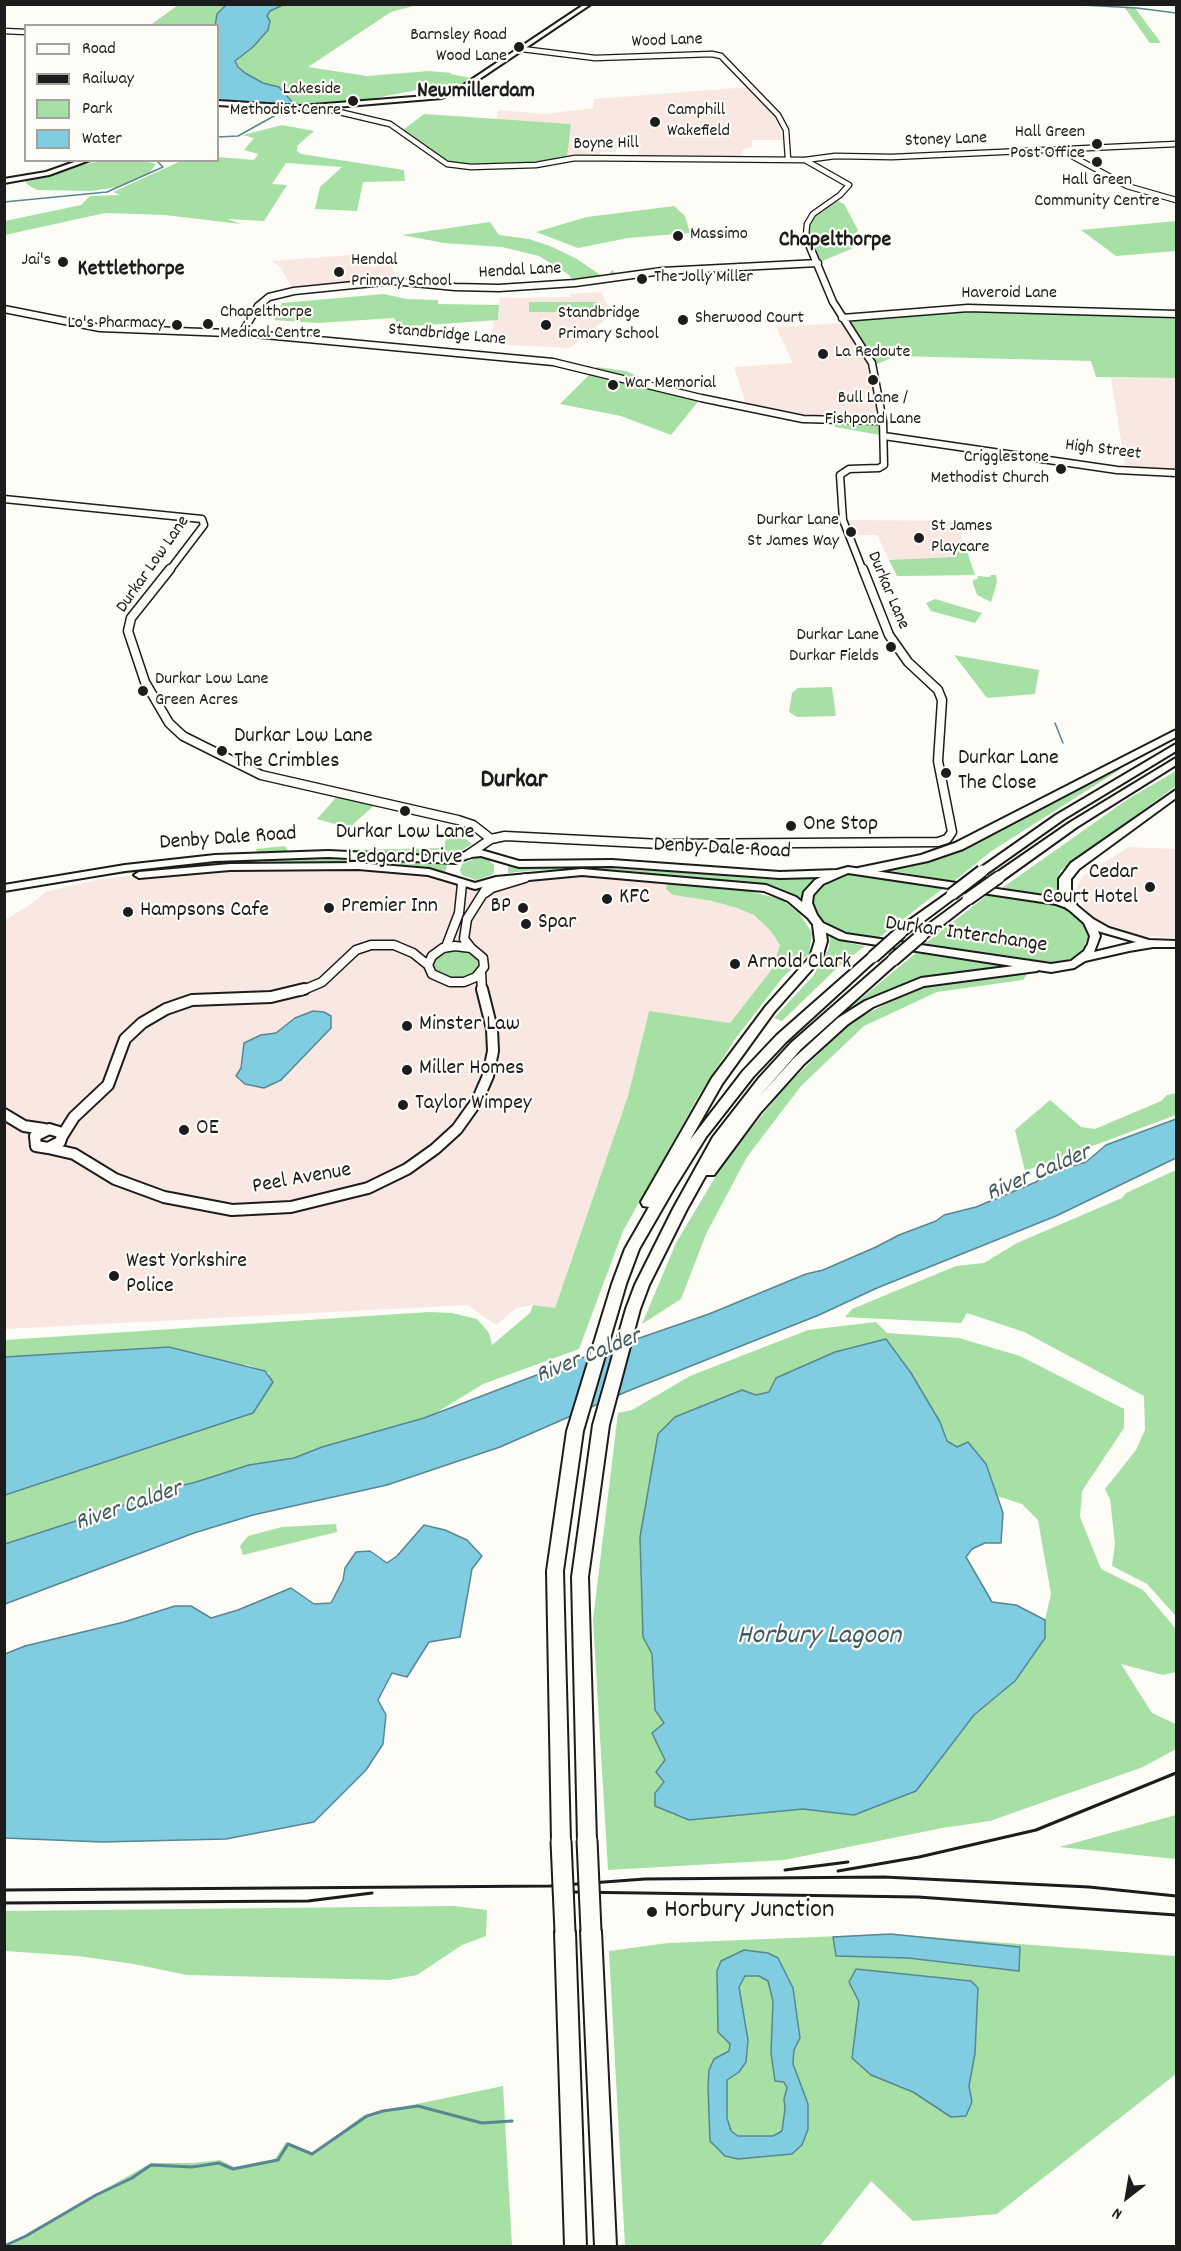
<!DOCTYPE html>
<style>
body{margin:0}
#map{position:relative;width:1181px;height:2251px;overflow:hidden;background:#fdfcf7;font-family:Dekko,sans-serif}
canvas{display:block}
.frame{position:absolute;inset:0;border:6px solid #1c1c1c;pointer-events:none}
.legend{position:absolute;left:24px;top:24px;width:195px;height:138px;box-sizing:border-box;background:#fdfcf7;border:2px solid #a3a29f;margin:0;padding:8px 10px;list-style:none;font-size:18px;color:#1c1c1c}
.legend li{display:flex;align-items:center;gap:12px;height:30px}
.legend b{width:30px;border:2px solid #a3a29f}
.north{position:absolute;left:1097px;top:2167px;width:60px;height:60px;-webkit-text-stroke:4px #fdfcf7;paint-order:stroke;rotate:211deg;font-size:16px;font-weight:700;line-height:24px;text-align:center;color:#1c1c1c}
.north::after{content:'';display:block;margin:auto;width:21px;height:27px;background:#1c1c1c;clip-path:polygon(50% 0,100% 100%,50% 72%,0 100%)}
</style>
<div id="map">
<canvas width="1181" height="2251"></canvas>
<div class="frame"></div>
<ul class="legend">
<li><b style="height:8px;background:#fdfcf7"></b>Road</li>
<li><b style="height:8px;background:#1c1c1c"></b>Railway</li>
<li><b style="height:16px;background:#a6e0a5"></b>Park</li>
<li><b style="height:16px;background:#80cce0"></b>Water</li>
</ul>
<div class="north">N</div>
</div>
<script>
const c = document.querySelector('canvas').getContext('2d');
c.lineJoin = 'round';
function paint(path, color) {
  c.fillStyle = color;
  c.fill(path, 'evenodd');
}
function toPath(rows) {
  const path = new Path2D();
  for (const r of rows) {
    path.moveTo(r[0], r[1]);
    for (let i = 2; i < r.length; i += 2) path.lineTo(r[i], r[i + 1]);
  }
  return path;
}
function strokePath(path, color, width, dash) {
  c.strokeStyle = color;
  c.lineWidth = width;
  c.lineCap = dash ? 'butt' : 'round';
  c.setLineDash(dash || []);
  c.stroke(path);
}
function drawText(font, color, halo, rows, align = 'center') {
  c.font = font + ' Dekko,sans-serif';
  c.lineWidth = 4.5;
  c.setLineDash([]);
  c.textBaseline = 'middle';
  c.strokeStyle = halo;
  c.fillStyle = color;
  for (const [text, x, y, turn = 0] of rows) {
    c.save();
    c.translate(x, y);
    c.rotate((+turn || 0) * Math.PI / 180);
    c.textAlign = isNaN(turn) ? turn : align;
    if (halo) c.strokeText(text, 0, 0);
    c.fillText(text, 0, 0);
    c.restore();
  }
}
const built = toPath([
 [749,87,775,115,783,140,752,140,752,147,744,149,741,154,744,157,638,156,637,148,617,148,616,152,600,152,600,157,567,157,570,124,496,120,498,110,546,114,593,108,594,99],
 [363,254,370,267,391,265,394,272,393,281,294,291,280,267,272,261],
 [601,292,612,314,570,348,489,344,494,320,498,319,500,298,571,297,570,294],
 [845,323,872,363,883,421,803,419,747,407,734,367,793,363,776,327],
 [1111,378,1176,378,1176,473,1126,471],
 [843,520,956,521,975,575,897,576,877,535,847,535],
 [1129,847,1176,849,1176,938,1131,935,1115,930,1093,919,1078,898,1077,886,1084,875],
 [326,866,429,872,468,886,582,872,669,879,666,889,673,895,712,901,737,908,754,915,770,930,780,945,772,969,730,1023,648,1012,628,1096,555,1308,533,1305,517,1308,496,1325,467,1305,5,1329,5,920,37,900,45,892,100,879,167,872]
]);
const green = toPath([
 [178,5,417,5,391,12,308,67,367,76,429,71,452,73,450,74,471,78,452,89,438,95,422,97,417,90,360,101,356,97,346,97,348,105,300,108,218,102,218,26,149,26],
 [1125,8,1135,8,1161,43,1150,43],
 [424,114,571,124,567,157,548,163,507,167,447,164,398,128,404,129],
 [282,125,314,131,297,146,297,151,301,154,404,170,405,181,363,182,357,211,315,209,320,187,342,167,286,163,272,184,287,185,264,221,227,219,241,224,165,215,105,213,5,235,5,221,81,205,90,196,120,195,113,192,181,161,218,160,218,157,254,160,258,154,244,150,254,138,243,135],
 [100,161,144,161,156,164,149,173,118,187,91,191,37,190,28,185,23,178],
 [833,199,844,204,858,230,854,237,853,248,818,263,806,236,809,220],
 [674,206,685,216,690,233,628,238,578,248,536,232,587,217],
 [1176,221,1176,251,1116,256,1081,230],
 [490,222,499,235,529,239,550,246,577,259,606,279,612,270,621,277,592,281,575,283,568,274,539,256,502,247,444,243,402,235],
 [384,294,406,299,438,300,438,304,499,305,498,320,400,327,394,318,318,323,274,320,282,303],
 [529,302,597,302,597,312,529,312],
 [968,308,1176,314,1176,378,1096,377,1091,361,896,356,872,366,842,318],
 [597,367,626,371,667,389,701,398,671,435,621,416,560,404],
 [838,422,871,422,879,426,880,435,835,427,834,424],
 [942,546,965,546,975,575,897,576,889,560,955,557,949,548],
 [991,575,996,575,997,582,991,602,977,595,973,583,973,580,978,579,977,576,989,577],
 [935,599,982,613,975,623,931,611,926,603],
 [954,655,1039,670,1035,694,987,698],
 [832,687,836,716,797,717,789,712,792,693,798,688],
 [1117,768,1121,769,993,850,954,881,880,869,948,855],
 [1176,771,1176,786,1060,871,1057,886,1059,898,1002,888,1128,799],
 [340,793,378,802,349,828,317,819],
 [446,838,466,839,472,844,455,854,437,857,267,854,267,852,257,852,256,849,285,846,288,851,444,848],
 [303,858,357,858,429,864,448,863,445,872,422,867,354,863,261,864,268,859],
 [476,858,487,859,494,865,494,872,492,875,476,880,462,875,460,871,462,864],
 [261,859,252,864,159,870,95,877,5,892,145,868],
 [508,865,538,867,613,866,749,877,819,877,807,888,803,897,804,905,796,897,782,891,745,883,605,871,539,870,508,873],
 [855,873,945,887,876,940,843,934,820,918,814,907,814,896,819,888,839,876],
 [667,884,744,890,781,899,800,914,812,933,809,954,783,977,736,1038,699,1095,623,1231,579,1349,483,1384,426,1419,296,1458,221,1476,5,1545,4,1494,268,1381,269,1373,248,1365,221,1362,5,1359,5,1340,429,1312,452,1313,477,1319,489,1333,492,1345,530,1313,533,1305,555,1308,628,1096,649,1011,730,1023,772,969,780,945,770,930,754,915,737,908,712,901,673,895,666,889],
 [990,893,1056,904,1070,911,1086,927,1089,933,1084,948,1077,956,1064,961,1045,964,922,946],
 [830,936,849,943,865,946,838,967,782,1021,774,1018,813,976,829,948],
 [457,950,467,951,475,956,479,963,475,972,464,978,450,979,436,972,434,964,438,957,446,952],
 [916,953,1005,966,1000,969,931,976,904,984,878,994,846,1011],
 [1028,973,1023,980,937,992,864,1026,801,1086,747,1157,706,1234,681,1299,642,1324,676,1243,723,1164,782,1090,850,1023,910,991,932,985],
 [1176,1093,1176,1115,1025,1171,1015,1130,1050,1100,1081,1127,1095,1129,1161,1101,1167,1095],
 [1176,1170,1176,1616,1147,1584,1112,1566,1115,1543,1110,1499,1105,1489,1136,1450,1145,1430,1144,1396,1024,1332,967,1313,961,1323,845,1317,852,1309,956,1266,984,1263,1017,1243,1122,1198,1126,1193],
 [876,1322,887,1333,959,1338,1020,1356,1124,1409,1124,1428,1082,1491,1080,1517,1101,1569,1143,1590,1176,1629,1176,1672,1163,1675,1121,1664,1152,1713,1176,1724,1176,1749,1143,1767,990,1821,942,1828,784,1860,608,1870,593,1620,618,1413,632,1410,690,1376,808,1330],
 [886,1339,911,1373,940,1422,947,1441,986,1464,997,1496,1022,1504,1038,1520,1051,1594,1045,1620,1045,1638,1015,1681,974,1715,916,1791,854,1815,803,1809,689,1820,655,1793,664,1782,665,1760,652,1733,664,1723,655,1710,652,1654,675,1417,741,1390,756,1395,769,1392,776,1378,835,1352],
 [336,1524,337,1532,243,1555,240,1546,248,1536,282,1527],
 [1176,1815,1176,1859,1059,1847],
 [454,1906,487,1910,486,1936,462,1945,417,1975,389,1980,187,1975,134,1964,78,1956,5,1951,5,1911],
 [890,1934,1176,1956,1176,2074,997,2214,913,2221,871,2181,820,2246,625,2246,609,1951,668,1943],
 [503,2086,512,2246,5,2246,151,2163,192,2163,220,2160,234,2167,275,2159,286,2142,313,2153,364,2115]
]);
const water = toPath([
 [226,5,283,5,270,11,267,16,270,21,268,30,253,47,235,61,238,67,245,73,263,83,279,87,295,105,218,101,218,26,215,26,217,14,226,5],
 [313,1011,324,1012,331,1016,331,1028,281,1080,264,1088,245,1084,236,1076,241,1068,244,1043,261,1035,276,1033,295,1018,313,1011],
 [1176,1119,1176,1158,1056,1216,877,1288,819,1315,628,1391,500,1447,387,1485,253,1515,194,1533,5,1604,5,1544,131,1503,159,1490,193,1483,249,1465,294,1458,322,1447,424,1418,576,1360,709,1314,806,1274,823,1270,876,1247,899,1235,936,1221,944,1215,976,1207,1036,1182,1047,1174,1086,1162,1106,1145,1176,1119],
 [886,1339,911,1373,940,1422,947,1441,957,1447,968,1442,986,1464,1003,1513,1001,1543,985,1543,972,1549,966,1557,992,1602,1016,1605,1045,1620,1045,1638,1015,1681,974,1715,916,1791,854,1815,803,1809,689,1820,655,1806,655,1793,664,1782,656,1772,665,1760,652,1733,664,1723,655,1710,652,1654,643,1637,640,1537,658,1434,675,1417,742,1390,756,1395,769,1392,776,1378,835,1352,886,1339],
 [169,1347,265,1371,273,1382,253,1413,5,1495,5,1357,169,1347],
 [424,1525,445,1530,467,1540,482,1556,472,1569,460,1637,429,1642,407,1677,392,1673,378,1700,386,1715,383,1744,366,1770,314,1822,226,1839,102,1842,5,1838,5,1654,25,1646,124,1622,175,1606,191,1606,211,1618,238,1610,291,1588,314,1604,331,1603,343,1580,345,1568,356,1552,370,1551,387,1563,397,1556,424,1525],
 [890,1934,1020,1947,1019,1971,908,1958,836,1956,833,1937,890,1934],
 [744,1950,768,1953,778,1958,793,1988,800,2038,794,2050,793,2064,808,2104,808,2129,802,2145,792,2154,738,2159,725,2156,710,2141,708,2087,709,2070,714,2059,729,2051,730,2044,718,2032,717,1971,721,1961,744,1950],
 [745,1976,759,1976,768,1981,773,2001,771,2053,775,2081,784,2082,787,2088,784,2099,785,2109,782,2131,773,2136,738,2136,731,2131,727,2118,727,2080,739,2072,746,2062,748,2040,739,1987,745,1976],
 [856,1969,971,1981,978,1988,975,2053,969,2086,972,2102,966,2116,951,2117,913,2092,871,2075,852,2058,859,2002,849,1982,856,1969]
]);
const streamFar1 = toPath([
 [1063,4,1137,8,1176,13],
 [218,137,238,136,283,111,289,105],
 [4,202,107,192,163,167,156,160],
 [1055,723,1063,743]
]);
const stream = toPath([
 [4,2246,26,2236,96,2195,132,2178,151,2165,192,2167,219,2163,233,2169,278,2160,288,2144,312,2154,367,2116,383,2111,418,2106,482,2123,512,2121]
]);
const minorFar3 = toPath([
 [4,31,26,32],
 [522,49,595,58,712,54,721,56,778,115,786,130,788,159],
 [318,107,390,124,447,164,471,167,536,165,575,158,805,160,835,156,892,157,1176,144],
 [1061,150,1127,186,1176,200],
 [805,160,849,185,840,195,813,214,807,224,806,236,811,248]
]);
const minorFar2 = toPath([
 [810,247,833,302,872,363,883,421,884,465,879,468,849,469,840,475,843,520,863,571],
 [4,309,100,328,254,334,553,362,701,398,803,419,883,421],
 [842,318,968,308,1176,314],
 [242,333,258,306,269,297,294,291,393,281,455,287,499,288,575,283,662,271,818,263],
 [884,436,1117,470,1176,473],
 [4,499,202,519,204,525,169,571]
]);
const minorFar1 = toPath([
 [170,569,131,618,128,631,145,682,169,723,183,736,261,775,458,820,473,825,491,839],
 [469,854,491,839,505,836,661,844,938,842,947,839,952,832,938,761,942,700,938,690,908,662,889,635,863,569],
 [485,893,492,888,525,878],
 [455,946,471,948,483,958,484,967,476,977,464,982,450,982,432,974,428,965,432,956,443,948,455,946],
 [446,947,459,913,462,884],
 [471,948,464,939,467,919,489,884],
 [481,972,482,991],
 [301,991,322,982,356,950,371,945,394,945,413,953,428,965]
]);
const minor = toPath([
 [4,1114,24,1126,44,1129],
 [49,1129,59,1132,62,1136,60,1142,48,1148,36,1146,35,1136,49,1129],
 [62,1136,74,1117,108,1085,125,1039,142,1023,166,1009,192,1000,271,997,304,989],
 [48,1148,74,1154,115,1179,164,1197,232,1210,291,1207,368,1188,407,1169,435,1149,457,1129,477,1101,488,1076,493,1051,492,1029,482,989]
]);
const major = toPath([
 [585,4,591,4,463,90,442,98,300,110,218,105,218,101,300,106,439,95,459,88,585,4],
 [80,160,90,160,49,175,4,183,4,179,46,172,80,160],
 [481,850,519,861,612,860,780,872,837,870,848,867,1058,898,1075,904,1093,919,1109,928,1149,940,1176,941,1176,947,1153,947,1129,951,1085,961,1074,968,1051,972,839,939,815,927,808,918,788,901,764,891,582,875,497,883,475,889,428,875,358,869,230,870,139,878,134,875,139,872,230,864,358,863,429,869,475,883,496,877,582,869,766,885,796,897,802,902,804,892,815,880,821,877,780,878,612,866,519,867,481,856,471,857,456,863,328,857,215,861,125,871,4,891,4,885,125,865,215,855,328,851,454,857,465,852,481,850],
 [848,873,1056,904,1067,908,1084,923,1090,936,1088,944,1084,951,1071,961,1051,964,846,934,823,923,817,915,812,903,813,895,823,884,848,873],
 [1098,931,1101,932,1136,942,1094,952,1100,936,1098,931]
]);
const highway = toPath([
 [1176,730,1176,737,963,849,928,861,862,875,856,871,858,868,921,855,955,843,1176,730],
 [1176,744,1176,751,1064,819,986,874,978,874,976,871,1056,815,1176,744],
 [1176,758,1176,765,1077,827,1003,880,995,880,993,877,995,874,1069,823,1176,758],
 [1176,790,1176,798,1079,869,1071,879,1071,895,1077,906,1071,910,1067,909,1059,895,1059,879,1071,863,1176,790],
 [952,890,958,894,956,897,905,935,897,935,895,932,897,929,952,890],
 [968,895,974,899,972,902,926,938,918,938,916,935,918,932,968,895],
 [819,921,825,925,827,941,822,958,774,1012,722,1084,690,1140,743,1071,777,1035,869,954,873,953,879,957,787,1041,753,1077,706,1137,673,1190,639,1249,626,1284,583,1431,563,1571,570,1841,568,1847,561,1850,554,1847,552,1841,547,1571,567,1431,612,1284,625,1249,649,1207,643,1206,641,1202,712,1078,766,1006,810,957,815,941,813,925,819,921],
 [893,956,897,957,899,960,897,963,801,1049,758,1098,794,1058,838,1018,865,1001,921,978,1037,963,1043,967,1037,971,924,986,873,1007,848,1024,804,1064,760,1113,714,1175,706,1175,687,1209,649,1285,640,1309,609,1425,588,1577,596,1840,594,1846,587,1849,580,1846,578,1840,572,1577,593,1425,626,1309,635,1285,673,1209,713,1137,759,1078,791,1043,889,957,893,956],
 [591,1921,598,1924,601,1931,616,2246,595,2246,581,1931,584,1924,591,1921],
 [565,1922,572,1925,575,1932,586,2246,565,2246,555,1932,558,1925,565,1922]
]);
const rail = toPath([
 [785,1870,848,1862],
 [838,1871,919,1857,1036,1830,1176,1773],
 [4,1890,550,1886,645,1879,884,1877,1089,1887,1176,1896],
 [571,1892,918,1897,1176,1915],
 [4,1903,308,1901,372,1893]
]);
const highwayBridgeFar1 = toPath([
 [952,894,982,871],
 [968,899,999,877],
 [873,957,901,932],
 [893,960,922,935]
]);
const highwayBridge = toPath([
 [587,1840,591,1931],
 [561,1841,565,1932]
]);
const markers = [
 [519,47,6,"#1c1c1c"],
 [353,101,6,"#1c1c1c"],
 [655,122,6,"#1c1c1c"],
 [1097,144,6,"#1c1c1c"],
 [1097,162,6,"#1c1c1c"],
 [678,236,6,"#1c1c1c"],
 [63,262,6,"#1c1c1c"],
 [339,272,6,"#1c1c1c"],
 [642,279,6,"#1c1c1c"],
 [683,320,6,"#1c1c1c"],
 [208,324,6,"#1c1c1c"],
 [177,325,6,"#1c1c1c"],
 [546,325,6,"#1c1c1c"],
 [823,354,6,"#1c1c1c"],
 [873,380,6,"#1c1c1c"],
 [613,385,6,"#1c1c1c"],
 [1061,469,6,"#1c1c1c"],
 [851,532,6,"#1c1c1c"],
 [919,538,6,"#1c1c1c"],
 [891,647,6,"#1c1c1c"],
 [143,691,6,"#1c1c1c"],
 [222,751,6,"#1c1c1c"],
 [946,773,6,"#1c1c1c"],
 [405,811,6,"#1c1c1c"],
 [791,826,6,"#1c1c1c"],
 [1150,887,6,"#1c1c1c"],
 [607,899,6,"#1c1c1c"],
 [329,908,6,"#1c1c1c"],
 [523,908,6,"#1c1c1c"],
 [128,912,6,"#1c1c1c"],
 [526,924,6,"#1c1c1c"],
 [735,964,6,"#1c1c1c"],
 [407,1026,6,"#1c1c1c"],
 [407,1070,6,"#1c1c1c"],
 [403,1105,6,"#1c1c1c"],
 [184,1130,6,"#1c1c1c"],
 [114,1276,6,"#1c1c1c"],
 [652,1912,6,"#1c1c1c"]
];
const farPoinames = [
 ["Barnsley Road",507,37,"right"],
 ["Wood Lane",507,58,"right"],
 ["Lakeside",341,91,"right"],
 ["Methodist Cenre",341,112,"right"],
 ["Camphill",667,112],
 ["Wakefield",667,133],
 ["Hall Green",1085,134,"right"],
 ["Post Office",1085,155,"right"],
 ["Hall Green",1097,182,"center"],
 ["Community Centre",1097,203,"center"],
 ["Massimo",690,236],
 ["Jai's",51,262,"right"],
 ["Hendal",351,262],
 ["Primary School",351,283],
 ["The Jolly Miller",654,279],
 ["Chapelthorpe",220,314],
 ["Medical Centre",220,335],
 ["Standbridge",558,315],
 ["Primary School",558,336],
 ["Sherwood Court",695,320],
 ["Lo's Pharmacy",165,325,"right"],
 ["La Redoute",835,354],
 ["War Memorial",625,385],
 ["Bull Lane /",873,400,"center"],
 ["Fishpond Lane",873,421,"center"],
 ["Crigglestone",1049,459,"right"],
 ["Methodist Church",1049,480,"right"],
 ["Durkar Lane",839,522,"right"],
 ["St James Way",839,543,"right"],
 ["St James",931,528],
 ["Playcare",931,549],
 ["Durkar Lane",879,637,"right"],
 ["Durkar Fields",879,658,"right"],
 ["Durkar Low Lane",155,681],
 ["Green Acres",155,702]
];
const farStreetnames = [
 ["Wood Lane",667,42,-2],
 ["Stoney Lane",946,141,-2],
 ["Boyne Hill",606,145,-1],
 ["Hendal Lane",520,272,-3],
 ["Haveroid Lane",1009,295],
 ["Standbridge Lane",447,336,5],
 ["High Street",1103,451,7],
 ["Durkar Low Lane",154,565,-55],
 ["Durkar Lane",887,591,67]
];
const farQuarternames = [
 ["Newmillerdam",476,93],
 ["Chapelthorpe",835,242],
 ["Kettlethorpe",131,271]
];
const poiNames = [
 ["Durkar Low Lane",234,738],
 ["The Crimbles",234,763],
 ["Durkar Lane",958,760],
 ["The Close",958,785],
 ["One Stop",803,826],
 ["Durkar Low Lane",405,834,"center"],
 ["Ledgard Drive",405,859,"center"],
 ["Cedar",1138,874,"right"],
 ["Court Hotel",1138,899,"right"],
 ["KFC",619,899],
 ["Premier Inn",341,908],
 ["BP",511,908,"right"],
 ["Hampsons Cafe",140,912],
 ["Spar",538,924],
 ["Arnold Clark",747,964],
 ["Minster Law",419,1026],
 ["Miller Homes",419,1070],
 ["Taylor Wimpey",415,1105],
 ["OE",196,1130],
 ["West Yorkshire",126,1263],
 ["Police",126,1288]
];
const streetNames = [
 ["Denby Dale Road",228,840,-4],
 ["Denby Dale Road",722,850,3],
 ["Durkar Interchange",966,936,8],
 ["Peel Avenue",302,1180,-10]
];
const waterNames = [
 ["River Calder",1039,1175,-23],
 ["River Calder",589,1358,-22],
 ["River Calder",129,1508,-19]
];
const quarterNames = [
 ["Durkar",514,782]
];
const nearPoinames = [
 ["Horbury Junction",664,1912]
];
const nearWaternames = [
 ["Horbury Lagoon",819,1638]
];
paint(built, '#f9e7e1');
paint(green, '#a6e0a5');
paint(water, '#80cce0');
strokePath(water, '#588692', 1.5);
strokePath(streamFar1, '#588692', 1.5);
strokePath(stream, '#588692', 3);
strokePath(minorFar3, '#1c1c1c', 7);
strokePath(minorFar2, '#1c1c1c', 9);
strokePath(minorFar1, '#1c1c1c', 11);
strokePath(minor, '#1c1c1c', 14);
strokePath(major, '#1c1c1c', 4);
strokePath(highway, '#1c1c1c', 4);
strokePath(minorFar3, '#fdfcf7', 4.5);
strokePath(minorFar2, '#fdfcf7', 6);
strokePath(minorFar1, '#fdfcf7', 8);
strokePath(minor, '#fdfcf7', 10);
paint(major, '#fdfcf7');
paint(highway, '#fdfcf7');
strokePath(rail, '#1c1c1c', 3);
strokePath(highwayBridgeFar1, '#1c1c1c', 15, []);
strokePath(highwayBridge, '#1c1c1c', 23, []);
strokePath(highwayBridgeFar1, '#fdfcf7', 11);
strokePath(highwayBridge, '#fdfcf7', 19);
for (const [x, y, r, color] of markers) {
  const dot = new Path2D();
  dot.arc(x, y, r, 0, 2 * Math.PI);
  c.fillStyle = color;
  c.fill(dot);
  strokePath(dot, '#fdfcf7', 2);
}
drawText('18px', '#1c1c1c', '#fdfcf7', farPoinames, 'left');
drawText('18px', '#1c1c1c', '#fdfcf7', farStreetnames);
drawText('bold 22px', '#1c1c1c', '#fdfcf7', farQuarternames);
drawText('22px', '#1c1c1c', '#fdfcf7', poiNames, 'left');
drawText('22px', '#1c1c1c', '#fdfcf7', streetNames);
drawText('italic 24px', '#3f5a61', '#fdfcf7', waterNames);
drawText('bold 26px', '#1c1c1c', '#fdfcf7', quarterNames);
drawText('27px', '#1c1c1c', '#fdfcf7', nearPoinames, 'left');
drawText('italic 28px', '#3f5a61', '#fdfcf7', nearWaternames);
</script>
